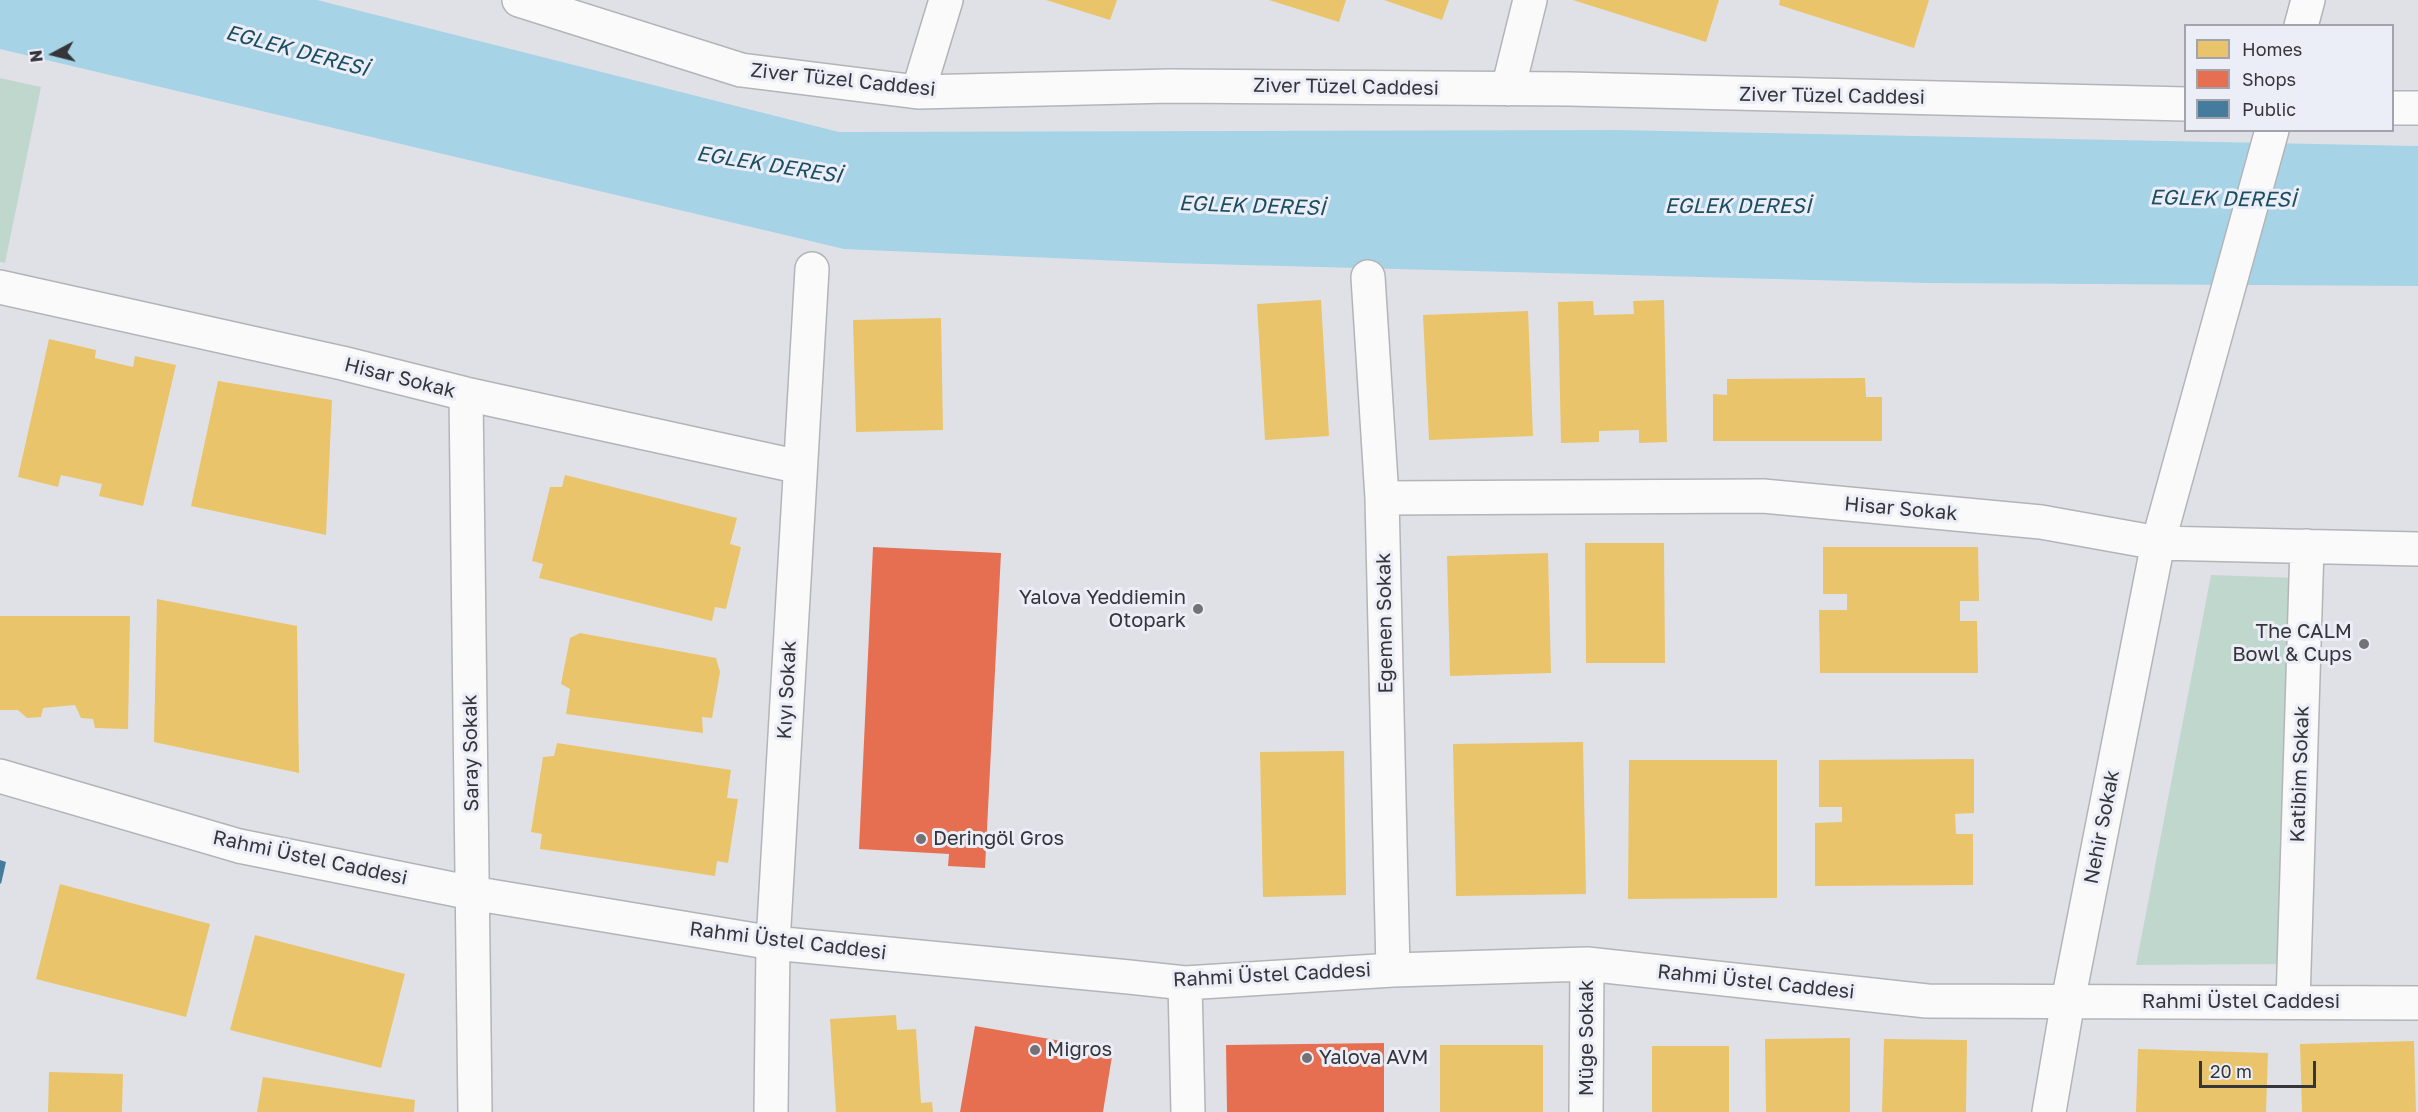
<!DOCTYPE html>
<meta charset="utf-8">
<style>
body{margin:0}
#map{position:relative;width:2418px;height:1112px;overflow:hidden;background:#e0e1e7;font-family:"Golos Text",sans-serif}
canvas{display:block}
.legend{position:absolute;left:2184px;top:24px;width:210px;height:108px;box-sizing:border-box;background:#ebedf7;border:2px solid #a3a4ab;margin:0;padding:8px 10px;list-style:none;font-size:18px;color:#36363a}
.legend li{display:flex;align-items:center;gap:12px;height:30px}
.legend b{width:30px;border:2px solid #a3a4ab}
.north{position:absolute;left:24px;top:24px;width:60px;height:60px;-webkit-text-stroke:4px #ebedf7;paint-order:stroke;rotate:263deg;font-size:16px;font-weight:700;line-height:24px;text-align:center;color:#36363a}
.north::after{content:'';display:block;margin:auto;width:21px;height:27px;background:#36363a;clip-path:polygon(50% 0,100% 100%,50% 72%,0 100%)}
.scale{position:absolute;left:2199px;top:1061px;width:117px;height:27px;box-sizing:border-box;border:3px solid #36363a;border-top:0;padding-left:8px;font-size:18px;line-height:21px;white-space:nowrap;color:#36363a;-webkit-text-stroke:4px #ebedf7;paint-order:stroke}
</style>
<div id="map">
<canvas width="2418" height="1112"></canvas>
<ul class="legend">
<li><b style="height:16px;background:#e9c46a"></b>Homes</li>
<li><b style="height:16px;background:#e76f51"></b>Shops</li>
<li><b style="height:16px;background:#457b9d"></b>Public</li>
</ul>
<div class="north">N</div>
<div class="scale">20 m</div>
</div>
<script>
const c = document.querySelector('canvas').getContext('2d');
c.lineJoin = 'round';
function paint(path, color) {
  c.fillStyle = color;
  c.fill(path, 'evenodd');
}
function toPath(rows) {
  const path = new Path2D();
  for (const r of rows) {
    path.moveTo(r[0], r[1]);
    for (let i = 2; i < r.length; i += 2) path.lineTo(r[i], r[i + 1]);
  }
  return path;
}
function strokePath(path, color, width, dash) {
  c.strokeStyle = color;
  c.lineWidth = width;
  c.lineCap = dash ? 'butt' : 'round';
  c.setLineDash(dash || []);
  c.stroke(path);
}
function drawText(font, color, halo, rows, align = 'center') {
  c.font = font + ' "Golos Text",sans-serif';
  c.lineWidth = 6;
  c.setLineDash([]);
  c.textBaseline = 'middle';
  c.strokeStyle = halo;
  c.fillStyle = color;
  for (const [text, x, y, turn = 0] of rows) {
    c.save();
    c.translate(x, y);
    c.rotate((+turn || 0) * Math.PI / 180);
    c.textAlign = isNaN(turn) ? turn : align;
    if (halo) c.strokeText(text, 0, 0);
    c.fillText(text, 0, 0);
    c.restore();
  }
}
const green = toPath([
 [0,78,41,87,5,263,0,262],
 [2211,575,2301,578,2286,964,2136,965]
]);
const water = toPath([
 [0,0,317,0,839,132,1616,130,2418,146,2418,286,1927,283,1168,263,844,249,0,49]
]);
const homes = toPath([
 [1046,0,1117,0,1110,20],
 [1269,0,1346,0,1339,22],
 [1384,0,1449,0,1442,20],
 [1573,0,1719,0,1706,42],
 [1780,0,1929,0,1914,48,1779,5],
 [1321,300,1329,436,1265,440,1257,304],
 [1664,300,1667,442,1639,443,1639,430,1599,431,1599,442,1561,443,1558,302,1593,301,1594,315,1634,314,1633,301],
 [1528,311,1533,436,1429,440,1423,315],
 [941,318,943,430,856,432,853,320],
 [49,339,96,350,95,358,133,367,135,356,176,365,143,506,99,496,102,484,61,475,58,487,18,477],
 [1865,378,1866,397,1882,397,1882,441,1713,441,1713,394,1727,395,1727,379],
 [218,381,332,400,326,535,191,506],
 [565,475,737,518,730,544,741,547,726,609,715,607,712,621,539,578,543,564,532,561,550,487,562,487],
 [1585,543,1664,543,1665,663,1586,663],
 [1823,547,1978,547,1979,601,1960,601,1960,621,1977,621,1978,673,1820,673,1819,610,1847,610,1847,594,1823,594],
 [1548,553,1551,673,1450,676,1447,556],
 [157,599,297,626,299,773,154,742],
 [0,616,130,616,128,729,95,728,93,719,81,718,75,705,43,708,41,717,27,718,18,710,0,710],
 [580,633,716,658,720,672,712,718,702,717,703,733,566,714,570,689,561,684,570,638],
 [1583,742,1586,894,1456,896,1453,744],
 [557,743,731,770,727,798,738,799,728,863,717,861,715,876,540,849,542,834,531,832,543,757,554,756],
 [1344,751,1346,895,1263,897,1260,752],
 [1974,759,1974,813,1955,814,1956,834,1973,834,1973,885,1815,886,1815,823,1842,822,1842,807,1819,807,1819,760],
 [1629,760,1777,760,1777,898,1628,899],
 [60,884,210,924,186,1017,36,979],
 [255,935,405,974,381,1068,230,1030],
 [896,1015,897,1030,916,1029,921,1103,932,1102,933,1112,836,1112,830,1019],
 [1850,1038,1850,1112,1766,1112,1765,1039],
 [1884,1039,1967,1040,1966,1112,1882,1112],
 [2414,1041,2416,1112,2302,1112,2300,1044],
 [1440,1045,1543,1045,1543,1112,1440,1112],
 [1652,1046,1729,1046,1729,1112,1652,1112],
 [2138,1049,2268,1053,2266,1112,2136,1112],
 [49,1072,123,1074,122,1112,48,1112],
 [263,1077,415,1100,414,1112,257,1112]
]);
const shops = toPath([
 [873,547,1001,553,985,868,948,866,949,854,859,849],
 [975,1026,1113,1050,1103,1112,960,1112],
 [1384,1043,1384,1112,1227,1112,1226,1045]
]);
const public = toPath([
 [0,860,6,862,1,884,0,883]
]);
const street = toPath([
 [519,0,741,70,918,92,1170,86,1569,89,2186,104],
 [2301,26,2308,0],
 [1508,89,1530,0],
 [918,92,946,0],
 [2392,108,2418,108],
 [1368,277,1382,498,1393,970],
 [0,287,342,363,466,394,800,467],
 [466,394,475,1112],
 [1382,498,1763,496,2041,522,2158,543,2418,549],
 [0,776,239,846,472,893,773,943,1129,977,1185,983,1393,970,1587,964,1927,1001,2418,1003],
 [1185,983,1188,1112],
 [2293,1002,2307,546],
 [771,1112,773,943,812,269],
 [1586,1112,1587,964],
 [2049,1112,2068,1001,2158,543,2272,130]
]);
const markers = [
 [1198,609,6,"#727277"],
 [2364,644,6,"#727277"],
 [921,839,6,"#727277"],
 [1035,1050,6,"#727277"],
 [1307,1058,6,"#727277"]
];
const streetNames = [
 ["Ziver Tüzel Caddesi",843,80,6],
 ["Ziver Tüzel Caddesi",1346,87,1],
 ["Ziver Tüzel Caddesi",1832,96,1],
 ["Hisar Sokak",400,378,14],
 ["Hisar Sokak",1901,509,5],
 ["Egemen Sokak",1385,623,-91],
 ["Kıyı Sokak",787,690,-87],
 ["Saray Sokak",471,753,-91],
 ["Katibim Sokak",2300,774,-88],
 ["Nehir Sokak",2102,827,-79],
 ["Rahmi Üstel Caddesi",310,858,12],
 ["Rahmi Üstel Caddesi",788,941,7],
 ["Rahmi Üstel Caddesi",1272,975,-3],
 ["Rahmi Üstel Caddesi",1756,982,6],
 ["Rahmi Üstel Caddesi",2241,1002],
 ["Müge Sokak",1587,1038,-90]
];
const poiNames = [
 ["Yalova Yeddiemin",1186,598,"right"],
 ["Otopark",1186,621,"right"],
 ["The CALM",2352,632,"right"],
 ["Bowl & Cups",2352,655,"right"],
 ["Deringöl Gros",933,839],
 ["Migros",1047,1050],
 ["Yalova AVM",1319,1058]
];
const waterNames = [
 ["EĞLEK DERESİ",297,51,15],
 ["EĞLEK DERESİ",769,165,9],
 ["EĞLEK DERESİ",2223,199,1],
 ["EĞLEK DERESİ",1252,206,2],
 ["EĞLEK DERESİ",1738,206]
];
paint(green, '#c0d7cd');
paint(water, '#a7d3e7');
paint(homes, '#e9c46a');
paint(shops, '#e76f51');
paint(public, '#457b9d');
strokePath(street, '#b3b4b8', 36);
strokePath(street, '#fafafb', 33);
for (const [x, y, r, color] of markers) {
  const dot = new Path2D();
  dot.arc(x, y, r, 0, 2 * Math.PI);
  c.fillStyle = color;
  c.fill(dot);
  strokePath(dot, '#ebedf7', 2);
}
drawText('20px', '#36363a', '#ebedf7', streetNames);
drawText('20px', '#36363a', '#ebedf7', poiNames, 'left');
drawText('italic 21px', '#1a4e61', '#ebedf7', waterNames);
</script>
